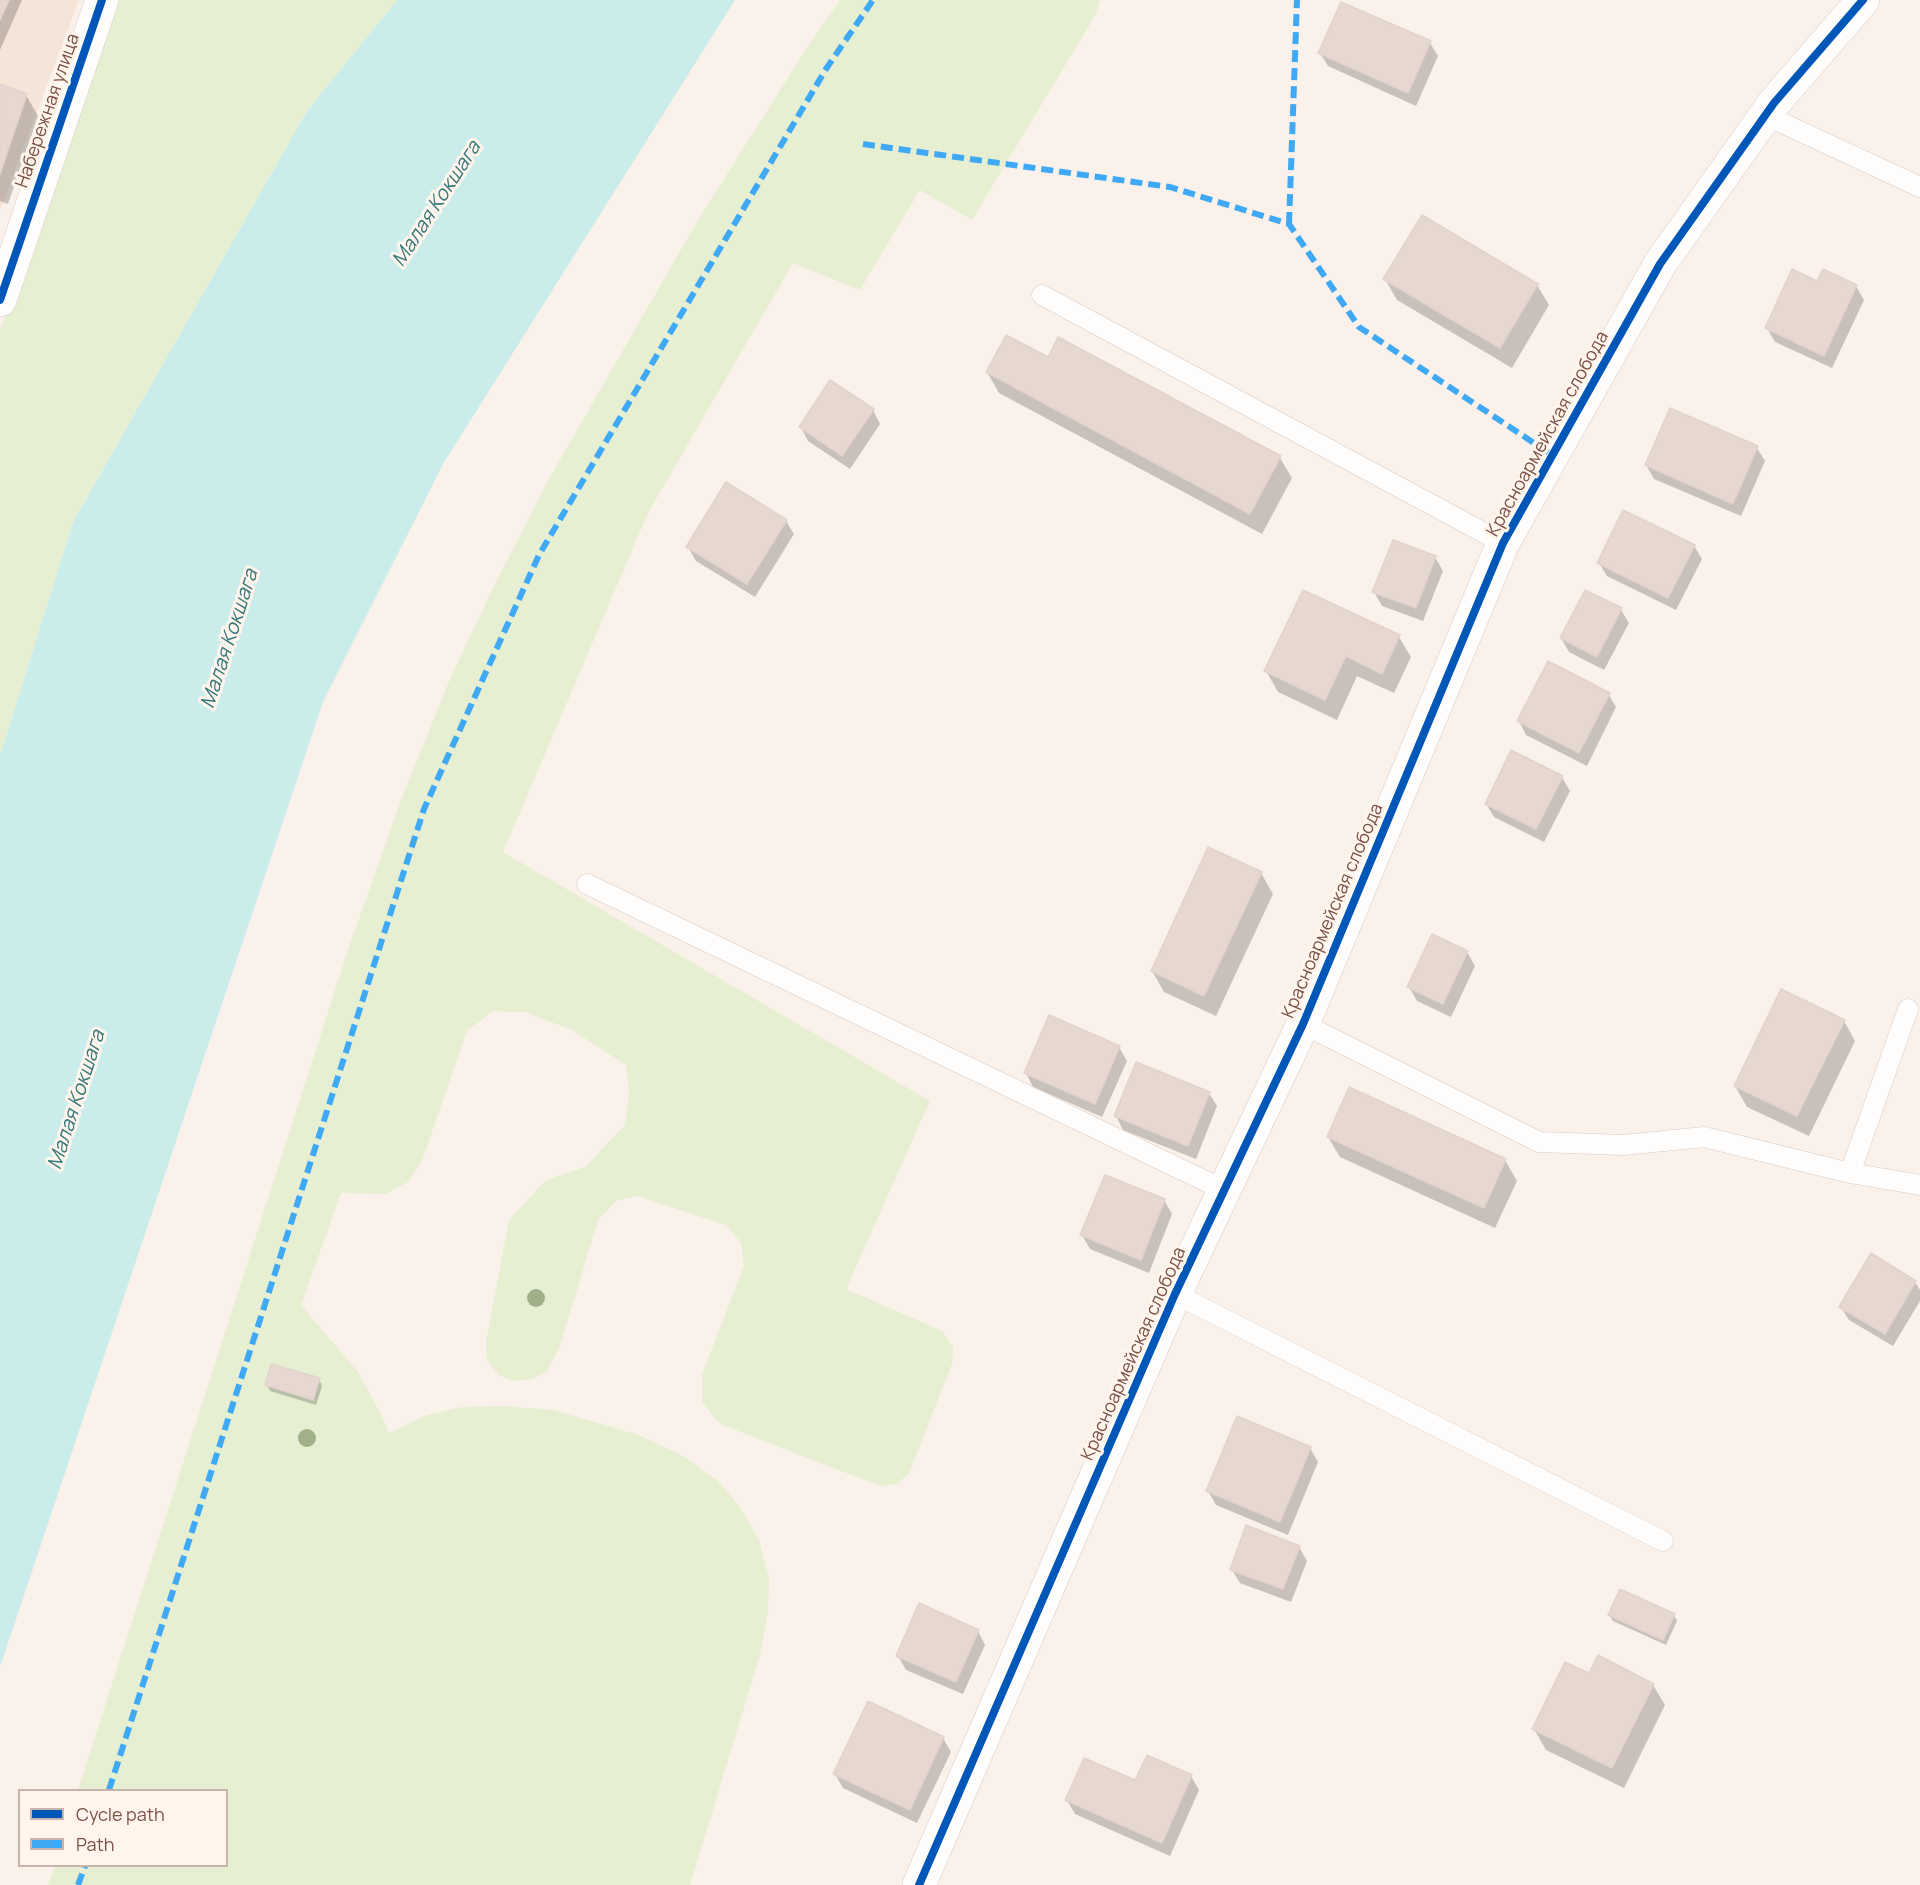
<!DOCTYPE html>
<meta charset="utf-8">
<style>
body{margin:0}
#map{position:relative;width:1920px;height:1885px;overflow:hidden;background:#f9f1ea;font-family:Manrope,sans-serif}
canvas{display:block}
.legend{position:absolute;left:18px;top:1789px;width:210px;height:78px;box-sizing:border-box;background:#fff5ec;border:2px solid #cab3aa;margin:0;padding:8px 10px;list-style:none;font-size:18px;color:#7a5146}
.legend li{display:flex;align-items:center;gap:12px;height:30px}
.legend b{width:30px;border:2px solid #cab3aa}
</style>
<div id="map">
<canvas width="1920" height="1885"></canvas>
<ul class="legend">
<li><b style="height:8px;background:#0057b8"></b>Cycle path</li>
<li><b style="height:8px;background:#3fa9f5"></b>Path</li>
</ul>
</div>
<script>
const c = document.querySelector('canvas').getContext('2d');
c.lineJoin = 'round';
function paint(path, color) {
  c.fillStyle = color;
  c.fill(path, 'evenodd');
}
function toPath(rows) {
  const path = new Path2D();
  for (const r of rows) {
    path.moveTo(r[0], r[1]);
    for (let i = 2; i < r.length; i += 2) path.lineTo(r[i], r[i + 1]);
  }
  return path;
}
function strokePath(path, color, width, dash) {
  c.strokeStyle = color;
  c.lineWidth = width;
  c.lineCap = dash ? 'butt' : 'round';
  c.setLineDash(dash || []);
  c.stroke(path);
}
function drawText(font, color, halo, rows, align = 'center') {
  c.font = font + ' Manrope,sans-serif';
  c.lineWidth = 6;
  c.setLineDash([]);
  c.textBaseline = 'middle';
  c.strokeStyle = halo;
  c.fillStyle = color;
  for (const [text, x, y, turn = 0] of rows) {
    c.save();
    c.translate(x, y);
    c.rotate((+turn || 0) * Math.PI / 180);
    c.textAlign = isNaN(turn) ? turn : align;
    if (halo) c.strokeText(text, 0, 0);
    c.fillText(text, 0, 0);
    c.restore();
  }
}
const residential = toPath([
 [0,0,79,0,0,210]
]);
const green = toPath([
 [114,0,397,0,307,111,73,522,0,756,0,330],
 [840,0,1100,0,1095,16,972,220,920,190,860,290,793,263,648,513,503,852,930,1101,846,1289,942,1331,953,1346,952,1364,909,1473,897,1484,880,1486,720,1424,702,1402,702,1374,744,1266,741,1243,726,1225,637,1196,616,1201,598,1220,560,1346,547,1371,533,1379,512,1381,499,1375,487,1361,486,1341,509,1220,546,1180,585,1167,625,1125,629,1092,626,1065,572,1030,525,1012,493,1011,467,1031,422,1161,408,1182,386,1194,341,1193,301,1305,358,1372,381,1414,389,1433,424,1416,462,1407,503,1406,553,1410,639,1435,685,1457,718,1481,741,1508,759,1540,769,1579,768,1611,760,1655,690,1885,48,1885,55,1866,226,1866,226,1790,78,1790,348,950,401,800,450,679,492,590,546,484,698,220,808,46]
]);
const water = toPath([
 [397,0,735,0,443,464,323,702,0,1667,0,756,73,522,307,111]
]);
const shadow = toPath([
 [0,0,22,0,0,50],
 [1430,43,1438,56,1416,106,1328,66,1320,53],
 [0,86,26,95,38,116,8,204,0,201],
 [1385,279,1537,285,1549,305,1512,368,1397,300],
 [1818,283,1856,286,1864,300,1832,368,1775,342,1767,328],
 [1048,359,1280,458,1292,478,1262,534,999,393,987,372],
 [873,410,880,424,850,469,808,441,801,427],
 [1757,448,1765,461,1741,516,1654,479,1646,465],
 [786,521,794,534,755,597,696,561,688,547],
 [1694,546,1702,559,1676,610,1607,576,1599,563],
 [1435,557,1443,571,1423,621,1382,606,1374,592],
 [1621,610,1629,623,1604,670,1569,652,1561,638],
 [1399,637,1411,657,1394,693,1357,676,1337,720,1278,692,1266,671],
 [1608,694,1616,707,1587,766,1526,735,1519,721],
 [1562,777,1570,791,1544,842,1494,817,1486,804],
 [1261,873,1273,894,1216,1016,1164,992,1152,971],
 [1467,952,1475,966,1451,1017,1417,1001,1409,987],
 [1844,1021,1855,1041,1809,1136,1747,1107,1735,1086],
 [1119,1047,1127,1061,1102,1117,1033,1087,1026,1073],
 [1209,1093,1217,1106,1196,1159,1123,1130,1116,1116],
 [1328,1137,1505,1160,1517,1181,1495,1228,1340,1157],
 [1164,1200,1172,1214,1149,1273,1090,1249,1082,1235],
 [1915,1282,1920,1290,1920,1301,1893,1346,1849,1320,1841,1307],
 [319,1379,322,1386,316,1405,270,1391,267,1385],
 [1310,1448,1318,1462,1288,1535,1216,1505,1208,1491],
 [1299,1547,1307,1561,1291,1602,1240,1583,1232,1570],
 [1609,1615,1674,1615,1677,1621,1666,1645,1613,1621],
 [978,1631,985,1645,963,1694,906,1670,898,1656],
 [1589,1675,1653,1685,1665,1705,1624,1788,1546,1750,1534,1729],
 [943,1738,951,1752,917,1823,843,1788,835,1774],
 [1191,1776,1199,1790,1170,1856,1075,1814,1067,1800,1136,1782]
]);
const building = toPath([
 [0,0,9,0,0,20,0,0],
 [1341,2,1431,41,1408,93,1318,53,1341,2],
 [0,84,27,94,0,174,0,84],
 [1422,215,1538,284,1500,348,1383,279,1422,215],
 [1792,269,1817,281,1823,269,1857,285,1824,356,1765,328,1792,269],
 [1006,335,1048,357,1058,337,1281,456,1250,514,986,372,1006,335],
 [830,380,874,409,842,456,799,427,830,380],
 [1670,408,1758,446,1733,504,1645,465,1670,408],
 [726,482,787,520,747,584,686,547,726,482],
 [1623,510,1695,545,1668,598,1597,563,1623,510],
 [1393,540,1436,556,1416,608,1372,592,1393,540],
 [1303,590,1400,635,1382,674,1346,656,1325,700,1264,671,1303,590],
 [1585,590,1622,608,1597,657,1560,638,1585,590],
 [1548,661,1610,693,1579,753,1517,721,1548,661],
 [1511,750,1563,776,1536,829,1485,804,1511,750],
 [1208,847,1262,872,1204,996,1151,971,1208,847],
 [1432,934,1468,951,1443,1004,1407,987,1432,934],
 [1781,989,1845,1020,1797,1116,1734,1086,1781,989],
 [1049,1015,1120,1046,1095,1104,1024,1073,1049,1015],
 [1136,1062,1210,1092,1188,1146,1114,1116,1136,1062],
 [1349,1087,1506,1159,1484,1208,1327,1137,1349,1087],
 [1105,1175,1165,1199,1141,1260,1080,1235,1105,1175],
 [1871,1253,1916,1281,1885,1334,1839,1307,1871,1253],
 [271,1364,320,1378,313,1400,265,1385,271,1364],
 [1237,1416,1311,1447,1280,1522,1206,1491,1237,1416],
 [1246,1525,1300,1546,1283,1589,1230,1570,1246,1525],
 [1620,1589,1675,1614,1663,1640,1608,1615,1620,1589],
 [919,1603,979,1630,956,1682,896,1656,919,1603],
 [1598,1655,1654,1684,1612,1768,1532,1729,1565,1662,1589,1673,1598,1655],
 [868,1701,944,1737,910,1810,833,1774,868,1701],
 [1147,1755,1192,1775,1162,1843,1065,1800,1084,1758,1135,1780,1147,1755]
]);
const lane = toPath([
 [1765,115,1920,187],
 [1042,295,1503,543],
 [587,884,1224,1190],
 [1908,1009,1850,1173,1920,1185],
 [1303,1024,1539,1142,1623,1145,1704,1137,1850,1173],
 [1175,1294,1663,1541]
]);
const street = toPath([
 [0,300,102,0],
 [919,1885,1175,1294,1303,1024,1503,543,1660,264,1774,103,1863,0]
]);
const quiet = toPath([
 [863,144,1170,187,1289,224,1359,327,1552,455],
 [1289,224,1297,0],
 [109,1790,424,809,539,555,826,69,873,0],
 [78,1885,85,1866]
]);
const cycleway = toPath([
 [0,300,102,0],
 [919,1885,1175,1294,1303,1024,1503,543,1660,264,1774,103,1863,0]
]);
const trees = [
 [536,1298],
 [307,1438]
];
const streetNames = [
 ["Набережная улица",48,111,-71],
 ["Красноармейская слобода",1548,434,-61],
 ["Красноармейская слобода",1333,911,-67],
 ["Красноармейская слобода",1134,1354,-66]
];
const waterNames = [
 ["Малая Кокшага",437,204,-57],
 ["Малая Кокшага",230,639,-72],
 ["Малая Кокшага",77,1100,-72]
];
paint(residential, '#f5e5d9');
paint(green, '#e7efd3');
paint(water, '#caedeb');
paint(shadow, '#0003');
paint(building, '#e6d7d1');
strokePath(building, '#e2d3cc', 1.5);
strokePath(lane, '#d8ccc6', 21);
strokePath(street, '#d8ccc6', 34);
strokePath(lane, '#fefdfc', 20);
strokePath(street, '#fefdfc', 33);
strokePath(quiet, '#3fa9f5', 6, [12, 6]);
strokePath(cycleway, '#0057b8', 8);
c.fillStyle = '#a0b089';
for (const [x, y] of trees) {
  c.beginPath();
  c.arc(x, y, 9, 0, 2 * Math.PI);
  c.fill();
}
drawText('18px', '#7a5146', '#fff5ec', streetNames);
drawText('italic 20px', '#35787a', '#fff5ec', waterNames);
</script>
